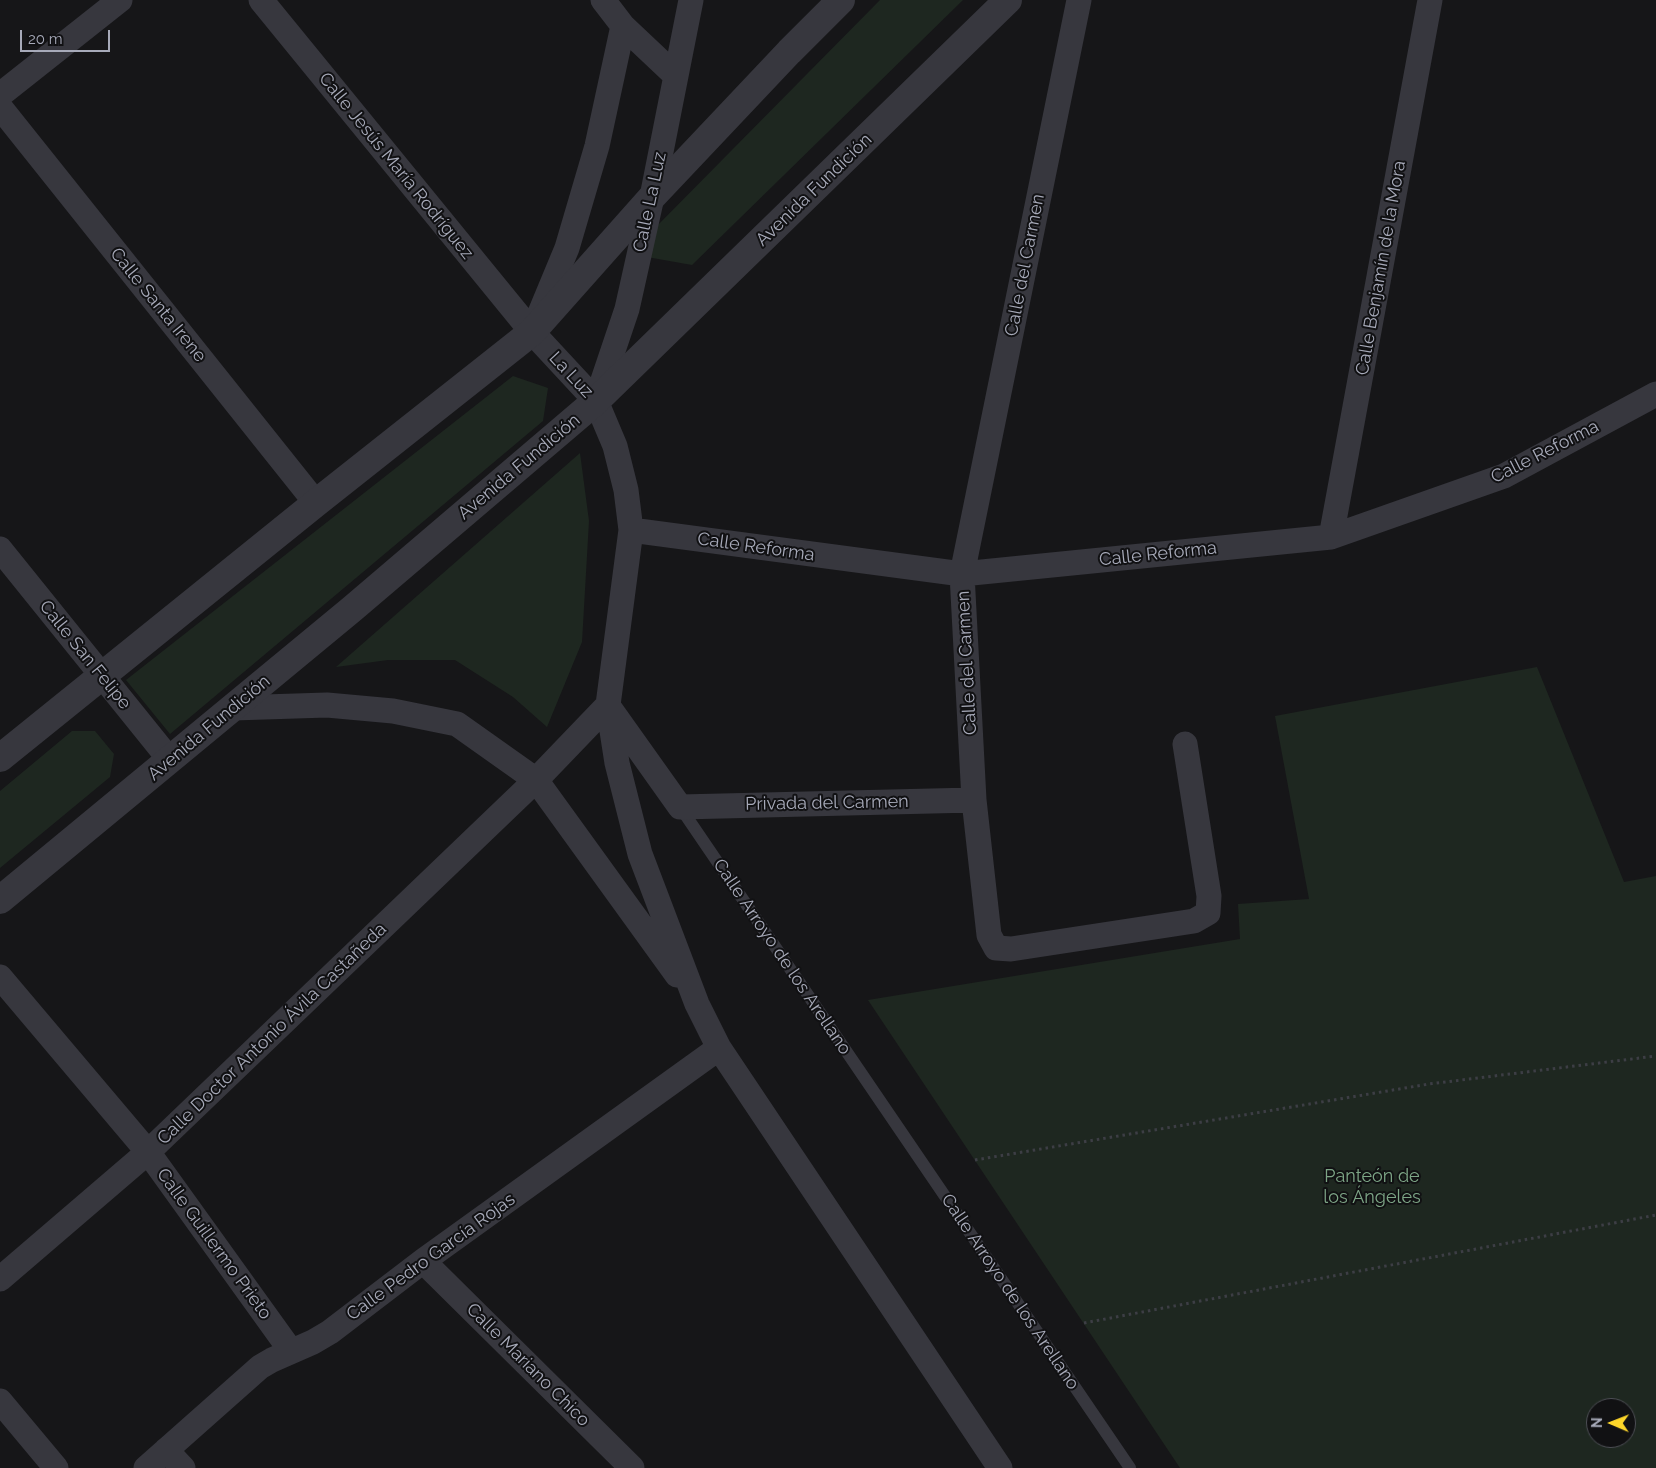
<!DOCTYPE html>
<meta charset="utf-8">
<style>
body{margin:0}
#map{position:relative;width:1656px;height:1468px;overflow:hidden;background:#161618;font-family:Raleway,sans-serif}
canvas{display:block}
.north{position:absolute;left:1586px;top:1398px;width:50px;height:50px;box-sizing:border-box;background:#111113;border:1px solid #4d4e55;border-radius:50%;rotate:271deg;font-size:14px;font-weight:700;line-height:20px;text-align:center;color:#a7aab9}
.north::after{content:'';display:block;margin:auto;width:18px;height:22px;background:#fdd62a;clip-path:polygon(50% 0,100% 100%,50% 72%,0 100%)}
.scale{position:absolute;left:20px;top:30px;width:90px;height:22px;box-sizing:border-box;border:2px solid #a7aab9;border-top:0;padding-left:6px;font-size:15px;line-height:18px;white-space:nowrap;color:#a7aab9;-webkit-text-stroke:4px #111113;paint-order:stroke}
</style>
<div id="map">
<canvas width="1656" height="1468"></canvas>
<div class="north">N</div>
<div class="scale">20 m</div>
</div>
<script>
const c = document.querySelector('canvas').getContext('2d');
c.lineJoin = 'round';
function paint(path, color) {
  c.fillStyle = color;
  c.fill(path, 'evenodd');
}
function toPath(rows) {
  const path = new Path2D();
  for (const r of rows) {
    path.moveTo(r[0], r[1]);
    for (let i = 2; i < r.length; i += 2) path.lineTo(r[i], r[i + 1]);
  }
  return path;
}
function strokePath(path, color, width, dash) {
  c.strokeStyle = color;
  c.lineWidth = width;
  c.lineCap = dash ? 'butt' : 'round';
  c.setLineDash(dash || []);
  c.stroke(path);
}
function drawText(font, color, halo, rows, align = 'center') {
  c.font = font + ' Raleway,sans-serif';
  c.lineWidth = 4;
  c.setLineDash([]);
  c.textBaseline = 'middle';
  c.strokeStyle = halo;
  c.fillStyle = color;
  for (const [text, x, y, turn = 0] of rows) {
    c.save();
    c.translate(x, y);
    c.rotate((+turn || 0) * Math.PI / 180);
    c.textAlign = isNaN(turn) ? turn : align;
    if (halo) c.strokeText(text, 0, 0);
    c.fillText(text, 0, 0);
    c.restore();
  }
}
const green = toPath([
 [880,0,963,0,692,265,647,257,652,231],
 [513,376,548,388,543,421,170,734,126,680],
 [580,453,589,521,582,642,547,727,513,697,455,660,388,660,336,667],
 [1537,667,1624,882,1656,876,1656,1468,1180,1468,868,1000,1240,939,1238,904,1309,899,1275,716],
 [1596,1408,1626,1408,1626,1438,1596,1438],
 [72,731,95,731,114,754,110,777,0,868,0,791]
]);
const path = toPath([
 [975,1160,1429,1084,1656,1056],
 [1084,1323,1656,1215]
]);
const service = toPath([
 [680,807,1130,1468]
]);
const minor = toPath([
 [603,0,623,26,676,76],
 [1079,0,962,574,974,800,989,935,996,948,1011,949,1194,921,1208,913,1209,896,1185,744],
 [0,95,120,0],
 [0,107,316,503],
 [535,325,567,248,597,146,623,26],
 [596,401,627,309,652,197,691,0],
 [631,530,962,574,1331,537,1504,476,1656,394],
 [1331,537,1430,0],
 [0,549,170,760],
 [608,705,617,763,640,854,697,1004,719,1048,1000,1468],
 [233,708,327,705,393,711,457,724,536,780,677,975],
 [611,710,680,807,974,800],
 [0,977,148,1152,291,1351],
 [423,1261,632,1468],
 [0,1279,148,1152,536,780,608,705,631,530,626,490,615,446,596,401,532,332,261,0],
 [0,1401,56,1468],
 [166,1450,183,1468],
 [146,1468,260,1367,272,1360,313,1342,330,1332,423,1261,719,1048]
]);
const tertiary = toPath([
 [0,758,316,503,532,332,652,197,789,52,841,0],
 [0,900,352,609,596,401,1008,0]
]);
const streetNames = [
 ["Calle Jesús María Rodríguez",396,166,51],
 ["Avenida Fundición",814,190,-44],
 ["Calle La Luz",650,202,-78],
 ["Calle del Carmen",1025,265,-79],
 ["Calle Benjamín de la Mora",1381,268,-80],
 ["Calle Santa Irene",158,305,51],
 ["La Luz",571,375,47],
 ["Calle Reforma",1545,452,-27],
 ["Avenida Fundición",519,467,-40],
 ["Calle Reforma",756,547,8],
 ["Calle Reforma",1158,554,-6],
 ["Calle San Felipe",85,655,51],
 ["Calle del Carmen",967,663,-93],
 ["Avenida Fundición",209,728,-40],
 ["Privada del Carmen",827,803,-1],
 ["Calle Arroyo de los Arellano",782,957,56],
 ["Calle Doctor Antonio Ávila Castañeda",272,1034,-44],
 ["Calle Guillermo Prieto",214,1244,54],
 ["Calle Pedro García Rojas",431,1257,-36],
 ["Calle Arroyo de los Arellano",1010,1292,56],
 ["Calle Mariano Chico",528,1365,45]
];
const parkNames = [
 ["Panteón de",1372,1177],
 ["los Ángeles",1372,1198]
];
paint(green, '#1e2720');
strokePath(path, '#3d3e45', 3, [2.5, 4]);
strokePath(service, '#37373e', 12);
strokePath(minor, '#37373e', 25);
strokePath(tertiary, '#37373e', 28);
drawText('18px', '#a7aab9', '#111113', streetNames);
drawText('18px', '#7da586', '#111113', parkNames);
</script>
